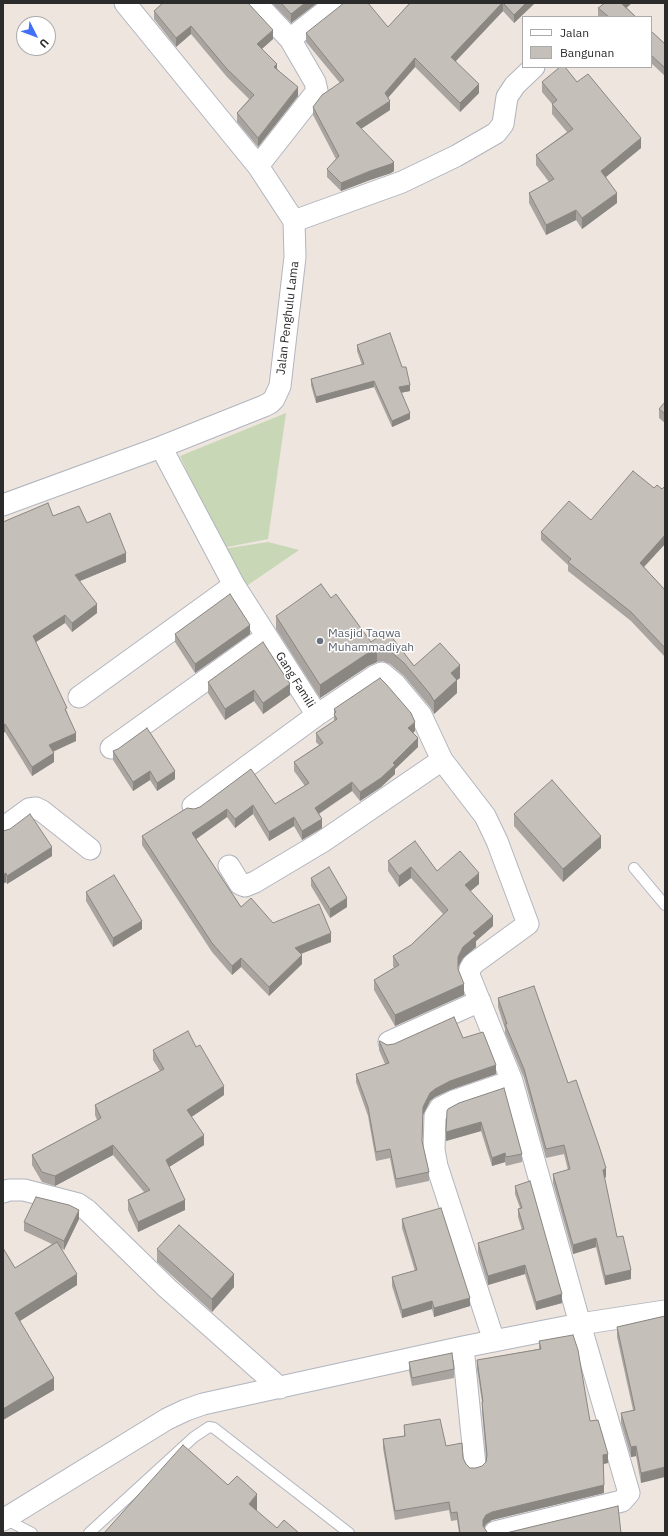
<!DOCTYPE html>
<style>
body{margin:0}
#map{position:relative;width:668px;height:1536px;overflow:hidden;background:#ede5de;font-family:"IBM Plex Sans",sans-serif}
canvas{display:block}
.frame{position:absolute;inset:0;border:4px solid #2b2b2b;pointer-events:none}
.legend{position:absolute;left:522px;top:16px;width:130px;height:52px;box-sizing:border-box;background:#fff;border:1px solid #aaa;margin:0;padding:5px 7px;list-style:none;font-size:12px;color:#2b2b2b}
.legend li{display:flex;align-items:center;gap:8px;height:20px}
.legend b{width:20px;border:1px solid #aaa}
.north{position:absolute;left:16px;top:16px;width:40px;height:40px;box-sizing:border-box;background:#fff;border:1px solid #aaa;border-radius:50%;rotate:132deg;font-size:11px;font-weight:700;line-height:16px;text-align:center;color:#2b2b2b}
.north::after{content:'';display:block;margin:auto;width:14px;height:18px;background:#406ff8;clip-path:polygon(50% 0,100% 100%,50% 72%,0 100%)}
</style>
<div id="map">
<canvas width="668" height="1536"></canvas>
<div class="frame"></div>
<ul class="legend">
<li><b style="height:5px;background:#fff"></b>Jalan</li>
<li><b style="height:11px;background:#c5bfba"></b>Bangunan</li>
</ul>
<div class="north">U</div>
</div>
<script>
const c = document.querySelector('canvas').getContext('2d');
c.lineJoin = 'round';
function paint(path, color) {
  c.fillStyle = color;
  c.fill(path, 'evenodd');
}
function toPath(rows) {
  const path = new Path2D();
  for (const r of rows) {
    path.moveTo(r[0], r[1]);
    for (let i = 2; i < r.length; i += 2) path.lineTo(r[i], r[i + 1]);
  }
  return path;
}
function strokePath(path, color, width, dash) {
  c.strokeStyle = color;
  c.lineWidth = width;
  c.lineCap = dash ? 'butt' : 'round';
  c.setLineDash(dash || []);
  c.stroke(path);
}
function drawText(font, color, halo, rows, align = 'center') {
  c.font = font + ' "IBM Plex Sans",sans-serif';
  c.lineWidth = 3;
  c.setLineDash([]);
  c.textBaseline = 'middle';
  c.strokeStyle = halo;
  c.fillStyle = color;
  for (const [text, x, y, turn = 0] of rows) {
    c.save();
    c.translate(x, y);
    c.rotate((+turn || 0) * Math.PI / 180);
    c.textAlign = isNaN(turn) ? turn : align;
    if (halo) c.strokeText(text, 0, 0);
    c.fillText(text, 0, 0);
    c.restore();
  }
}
const cemetery = toPath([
 [286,413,268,539,222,548,180,456],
 [268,542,299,550,245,587,223,549]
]);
const service = toPath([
 [634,868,665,905],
 [5,1519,32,1533],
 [89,1533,194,1437,209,1427,214,1428,349,1533]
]);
const minor = toPath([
 [256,3,290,39,315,82,317,91,258,166],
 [290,39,336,3],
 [294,221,402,182,456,156,496,133,503,124,507,97,515,85,534,67],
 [161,447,234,585,317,715,375,676,382,673,395,684,421,715,442,760,485,816,497,841,528,924,473,964,470,969,469,975,512,1081,580,1324,629,1493,622,1501,495,1532],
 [3,505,161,447,264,406,270,403,274,399,280,386,295,257,294,221,258,166,125,3],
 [79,697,234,585],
 [111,748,267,636],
 [193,806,317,715],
 [3,828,29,809,36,808,42,811,90,849],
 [229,866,240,884,245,886,255,882,322,842,442,760],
 [389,1042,480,1001],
 [3,1192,9,1190,24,1190,78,1204,87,1210,167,1288,280,1388],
 [494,1341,437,1166,434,1150,435,1116,440,1108,454,1101,512,1081],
 [463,1347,475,1465],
 [3,1520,167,1419,186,1410,203,1404,463,1347,580,1324,665,1311]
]);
const wall = toPath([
 [272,3,317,3,291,23],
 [410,3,535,3,514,23,503,11,456,61,479,93,460,112,415,67,388,98,390,110,361,129,394,171,391,173,370,180,341,191,327,177,327,169,336,159,313,115,313,107,340,83,306,42,306,33,388,27],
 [598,8,627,8,636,17,600,17,598,16],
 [154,11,273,39,262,49,298,96,258,147,237,122,237,113,249,99,227,77,191,34,176,47,154,19],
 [651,31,665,44,665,76,651,63],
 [542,82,577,82,641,148,606,177,617,203,582,229,576,220,546,235,529,203,529,193,549,182,536,165,536,155,567,132,552,114,552,104,542,92],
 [357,345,410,391,401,393,410,419,392,427,374,387,316,403,311,385,311,379,362,365,357,351],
 [665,402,665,423,659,418,659,409],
 [665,486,665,544,644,567,665,590,665,657,631,621,568,571,568,565,541,540,541,532,591,520,654,488,662,489],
 [53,516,87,523,126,562,80,581,97,613,72,632,65,623,36,642,67,712,76,741,53,752,54,762,32,776,5,732,3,522],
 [331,598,371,642,387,631,414,666,460,678,457,680,457,693,434,714,430,707,404,676,390,664,383,661,377,662,368,666,320,698,276,629,276,616],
 [175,634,250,634,195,673,175,642],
 [208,682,290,695,263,714,254,701,225,720,208,693],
 [334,709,415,731,413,733,418,747,395,769,395,774,381,787,360,801,352,791,319,814,322,828,302,840,294,826,269,841,253,814,235,828,227,817,196,839,241,907,273,923,331,942,301,954,302,964,269,996,241,967,232,975,212,952,142,845,142,836,194,809,275,804,305,786,294,771,294,762,319,745,316,742,316,733,334,721],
 [113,751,175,779,157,791,150,780,133,791,113,760],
 [514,814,601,848,563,882,514,826],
 [3,831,52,856,7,884,6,882,3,884],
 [388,861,437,871,479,884,470,891,493,926,476,941,476,947,463,958,458,967,458,969,464,995,395,1026,374,990,374,980,394,968,393,966,393,956,411,945,443,914,411,878,399,887,388,871],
 [311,878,347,907,330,918,311,886],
 [86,892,142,929,113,947,86,901],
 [498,998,568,1083,606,1177,604,1178,617,1237,631,1279,605,1285,596,1247,573,1254,553,1183,553,1174,568,1170,564,1154,546,1158,524,1078,505,1033,505,1029,498,1007],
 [463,1038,496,1074,450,1090,435,1097,430,1101,423,1115,422,1142,429,1172,429,1181,396,1188,390,1158,376,1161,368,1116,356,1082,356,1074,385,1064,379,1050,379,1041,387,1045],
 [153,1050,224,1095,191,1117,204,1145,169,1167,185,1210,138,1232,128,1210,128,1200,144,1192,113,1155,55,1186,42,1182,32,1165,32,1155,97,1120,95,1115,95,1105,160,1071,153,1060],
 [459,1103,522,1154,522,1162,506,1166,505,1162,492,1166,481,1131,446,1141],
 [515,1186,562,1303,536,1310,525,1274,488,1285,478,1252,478,1243,522,1230,518,1217,518,1209,520,1208,515,1194],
 [79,1219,64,1250,61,1248,77,1285,20,1321,54,1390,3,1420,3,1248,15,1268,52,1244,24,1231,24,1222],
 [402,1219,470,1306,434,1317,432,1309,402,1318,392,1286,392,1277,415,1271,402,1228],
 [157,1249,234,1287,212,1312,157,1262],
 [665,1316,641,1483,636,1456,631,1457,621,1423,621,1413,633,1410,617,1337,617,1327],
 [539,1341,590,1421,608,1463,603,1464,604,1493,492,1520,486,1524,484,1528,487,1532,488,1533,459,1533,457,1520,451,1521,449,1510,395,1520,383,1448,383,1439,404,1436,404,1425,446,1446,463,1458,466,1464,470,1468,476,1468,482,1466,486,1462,486,1458,482,1411,482,1402,477,1369,477,1360,539,1349],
 [409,1362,454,1369,454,1378,412,1386,409,1371]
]);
const shadedWall = toPath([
 [305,3,317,3,291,23,291,14],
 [502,3,503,3,503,11,451,66,451,57],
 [526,3,535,3,514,23,514,15],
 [623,3,632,3,622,12,622,4],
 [191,26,191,34,176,47,176,38],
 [273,30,273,39,257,53,257,44],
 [415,58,415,67,385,101,385,93],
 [277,64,277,72,274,67],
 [479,84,479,93,460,112,460,103],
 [298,87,298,96,258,147,258,138],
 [390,101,390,110,356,132,356,123],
 [641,138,641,148,601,181,601,171],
 [394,162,394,171,391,173,370,180,341,191,341,183],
 [617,193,617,203,582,229,582,218],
 [576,210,576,220,546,235,546,225],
 [374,381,374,387,316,403,316,397],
 [410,385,410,391,399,393,399,387],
 [410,413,410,419,392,427,392,421],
 [665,535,665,544,640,571,640,563],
 [126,553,126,562,75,583,75,575],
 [97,604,97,613,72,632,72,623],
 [65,615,65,623,33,644,33,636],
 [250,625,250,634,195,673,195,664],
 [377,649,377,662,368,666,320,698,320,685,368,653],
 [460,665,460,678,457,680,457,693,434,714,434,701,451,673],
 [290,684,290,695,263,714,263,703],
 [254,690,254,701,225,720,225,709],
 [415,722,415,731,408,737,408,728],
 [5,724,5,732,3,733,3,725],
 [76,733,76,741,49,753,49,745],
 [418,738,418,747,395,769,395,774,381,787,360,801,360,792,393,763],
 [54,753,54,762,32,776,32,767],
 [150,771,150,780,133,791,133,782],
 [175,771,175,779,157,791,157,783],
 [352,782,352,791,315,816,315,808],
 [253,805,253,814,235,828,235,819],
 [227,809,227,817,192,842,192,833],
 [294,817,294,826,269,841,269,832],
 [322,819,322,828,302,840,302,831],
 [601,836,601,848,563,882,563,869],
 [52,847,52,856,7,884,7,876],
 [411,867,411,878,399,887,399,876],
 [6,873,6,882,3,884,3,875],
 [479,873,479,884,465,896,465,885],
 [347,898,347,907,330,918,330,909],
 [493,916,493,926,476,941,476,947,463,958,458,967,458,979,458,957,463,947,473,933],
 [142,921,142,929,113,947,113,938],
 [331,933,331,942,295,956,295,948],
 [302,955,302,964,269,996,269,987],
 [241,958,241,967,232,975,232,966],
 [464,984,464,995,395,1026,395,1015],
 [496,1065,496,1074,450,1090,435,1097,430,1101,423,1115,423,1107,430,1093,435,1089,450,1081],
 [224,1086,224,1095,187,1120,187,1110],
 [481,1122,481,1131,446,1141,446,1132],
 [204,1135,204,1145,166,1169,166,1160],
 [113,1145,113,1155,55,1186,55,1176],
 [505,1153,505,1162,492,1166,492,1158],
 [606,1168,606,1177,603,1178,603,1170],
 [185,1200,185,1210,138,1232,138,1222],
 [79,1210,79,1219,64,1250,64,1241],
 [596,1238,596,1247,573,1254,573,1245],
 [525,1265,525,1274,488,1285,488,1276],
 [631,1270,631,1279,605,1285,605,1276],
 [77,1274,77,1285,15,1324,15,1313],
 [234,1274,234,1287,212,1312,212,1299],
 [562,1294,562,1303,536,1310,536,1302],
 [470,1298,470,1306,434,1317,434,1308],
 [432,1301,432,1309,402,1318,402,1310],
 [54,1378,54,1390,3,1420,3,1409],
 [636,1446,636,1456,631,1457,631,1447],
 [608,1454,608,1463,603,1464,603,1455],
 [665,1467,665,1477,641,1483,641,1473],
 [604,1485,604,1493,492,1520,486,1524,483,1529,483,1520,486,1515,492,1512],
 [257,1494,257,1510,249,1519,249,1504]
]);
const building = toPath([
 [163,3,248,3,273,30,257,44,277,64,274,67,298,87,258,138,237,113,254,95,227,69,191,26,176,38,154,11,163,3],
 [281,3,305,3,291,14,281,3],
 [344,3,368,3,388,27,410,3,502,3,451,57,479,84,460,103,415,58,385,93,390,101,356,123,394,162,391,164,370,171,341,183,327,169,339,156,313,107,322,95,344,80,306,33,344,3],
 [503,3,526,3,514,15,503,3],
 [605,3,623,3,622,4,636,17,609,17,598,8,605,3],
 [651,31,665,44,665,68,651,55,651,31],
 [560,67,565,67,577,82,588,74,641,138,601,171,617,193,582,218,576,210,546,225,529,193,554,179,536,155,573,129,552,104,557,100,542,82,560,67],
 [390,333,402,367,406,367,410,385,399,387,410,413,392,421,374,381,316,397,311,379,364,364,357,345,390,333],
 [665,402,665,414,659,409,665,402],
 [633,471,654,488,657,485,662,489,665,486,665,535,640,563,665,590,665,648,631,612,568,562,571,559,541,532,569,501,591,520,633,471],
 [48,503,53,516,79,506,87,523,110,513,126,553,75,575,97,604,72,623,65,615,33,636,67,708,65,709,76,733,49,745,54,753,32,767,5,724,3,725,3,522,48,503],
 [321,584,331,598,336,594,371,642,387,631,414,666,440,643,460,665,451,673,457,680,434,701,430,694,404,663,390,651,383,648,377,649,368,653,320,685,276,616,321,584],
 [230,594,250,625,195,664,175,634,230,594],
 [263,642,290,684,263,703,254,690,225,709,208,682,263,642],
 [380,678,386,684,411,713,415,722,408,728,418,738,393,763,395,765,381,778,360,792,352,782,315,808,322,819,302,831,294,817,269,832,253,805,235,819,227,809,192,833,241,907,251,898,273,923,319,904,331,933,295,948,302,955,269,987,241,958,232,966,212,943,142,836,187,808,194,809,200,807,251,769,275,804,309,783,294,762,323,743,316,733,337,719,334,714,336,712,334,709,380,678],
 [147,728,175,771,157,783,150,771,133,782,113,751,118,749,147,728],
 [552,780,601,836,563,869,514,814,552,780],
 [30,814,52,847,7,876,6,873,3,875,3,831,10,829,30,814],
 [415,841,437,871,460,851,479,873,465,885,493,916,473,933,476,936,463,947,458,957,458,969,464,984,395,1015,374,980,399,965,393,956,411,945,448,910,411,867,399,876,388,861,415,841],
 [329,867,347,898,330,909,311,878,329,867],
 [114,875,142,921,113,938,86,892,114,875],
 [534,986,568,1083,576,1080,599,1146,606,1168,603,1170,617,1237,623,1236,631,1270,605,1276,596,1238,573,1245,553,1174,570,1169,564,1145,546,1149,524,1069,505,1024,507,1024,498,998,534,986],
 [454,1017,463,1038,483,1032,496,1065,450,1081,435,1089,430,1093,423,1107,422,1141,429,1172,396,1179,390,1149,376,1152,368,1107,356,1074,389,1063,379,1041,380,1041,387,1045,394,1044,454,1017],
 [188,1031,196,1047,200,1045,224,1086,187,1110,204,1135,166,1160,185,1200,138,1222,128,1200,150,1190,113,1145,55,1176,42,1172,32,1155,101,1118,95,1105,164,1069,153,1050,188,1031],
 [504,1088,522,1154,506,1157,505,1153,492,1158,481,1122,446,1132,447,1111,448,1109,459,1103,504,1088],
 [530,1181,562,1294,536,1302,525,1265,488,1276,478,1243,524,1229,518,1209,522,1208,515,1186,530,1181],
 [36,1197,69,1205,79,1210,64,1241,24,1222,36,1197],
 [441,1208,470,1298,434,1308,432,1301,402,1310,392,1277,417,1270,402,1219,441,1208],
 [179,1225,234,1274,212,1299,157,1249,179,1225],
 [57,1242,77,1274,15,1313,54,1378,3,1409,3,1248,15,1268,57,1242],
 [665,1316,665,1467,641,1473,636,1446,631,1447,621,1413,635,1410,617,1327,665,1316],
 [573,1335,578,1350,590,1421,598,1420,608,1454,603,1455,604,1485,492,1512,486,1515,483,1520,483,1526,487,1532,488,1533,460,1533,457,1512,451,1513,449,1502,395,1511,383,1439,405,1436,404,1425,440,1419,446,1446,462,1443,463,1458,466,1464,470,1468,476,1468,482,1466,486,1462,487,1455,482,1402,483,1402,477,1360,541,1349,539,1341,573,1335],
 [452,1353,454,1369,412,1378,409,1362,452,1353],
 [183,1445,228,1485,237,1476,257,1494,249,1504,277,1528,284,1520,299,1533,104,1533,183,1445],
 [618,1506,621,1533,506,1533,618,1506]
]);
const markers = [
 [320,641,4,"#6b7280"]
];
const streetNames = [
 ["Jalan Penghulu Lama",288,318,-83],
 ["Gang Famili",295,680,58]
];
const worshipNames = [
 ["Masjid Taqwa",328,634],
 ["Muhammadiyah",328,648]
];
paint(cemetery, '#c8d7b5');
strokePath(service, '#b1b5bf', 12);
strokePath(minor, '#b1b5bf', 23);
strokePath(service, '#fff', 10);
strokePath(minor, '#fff', 21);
paint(wall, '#a9a4a0');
paint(shadedWall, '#8a8682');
paint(building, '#c5bfba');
strokePath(building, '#8a8682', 1);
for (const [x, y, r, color] of markers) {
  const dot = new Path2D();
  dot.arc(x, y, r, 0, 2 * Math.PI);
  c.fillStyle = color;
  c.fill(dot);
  strokePath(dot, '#fff', 1.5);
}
drawText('12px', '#2b2b2b', '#fff', streetNames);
drawText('12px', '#5b616d', '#fff', worshipNames, 'left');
</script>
